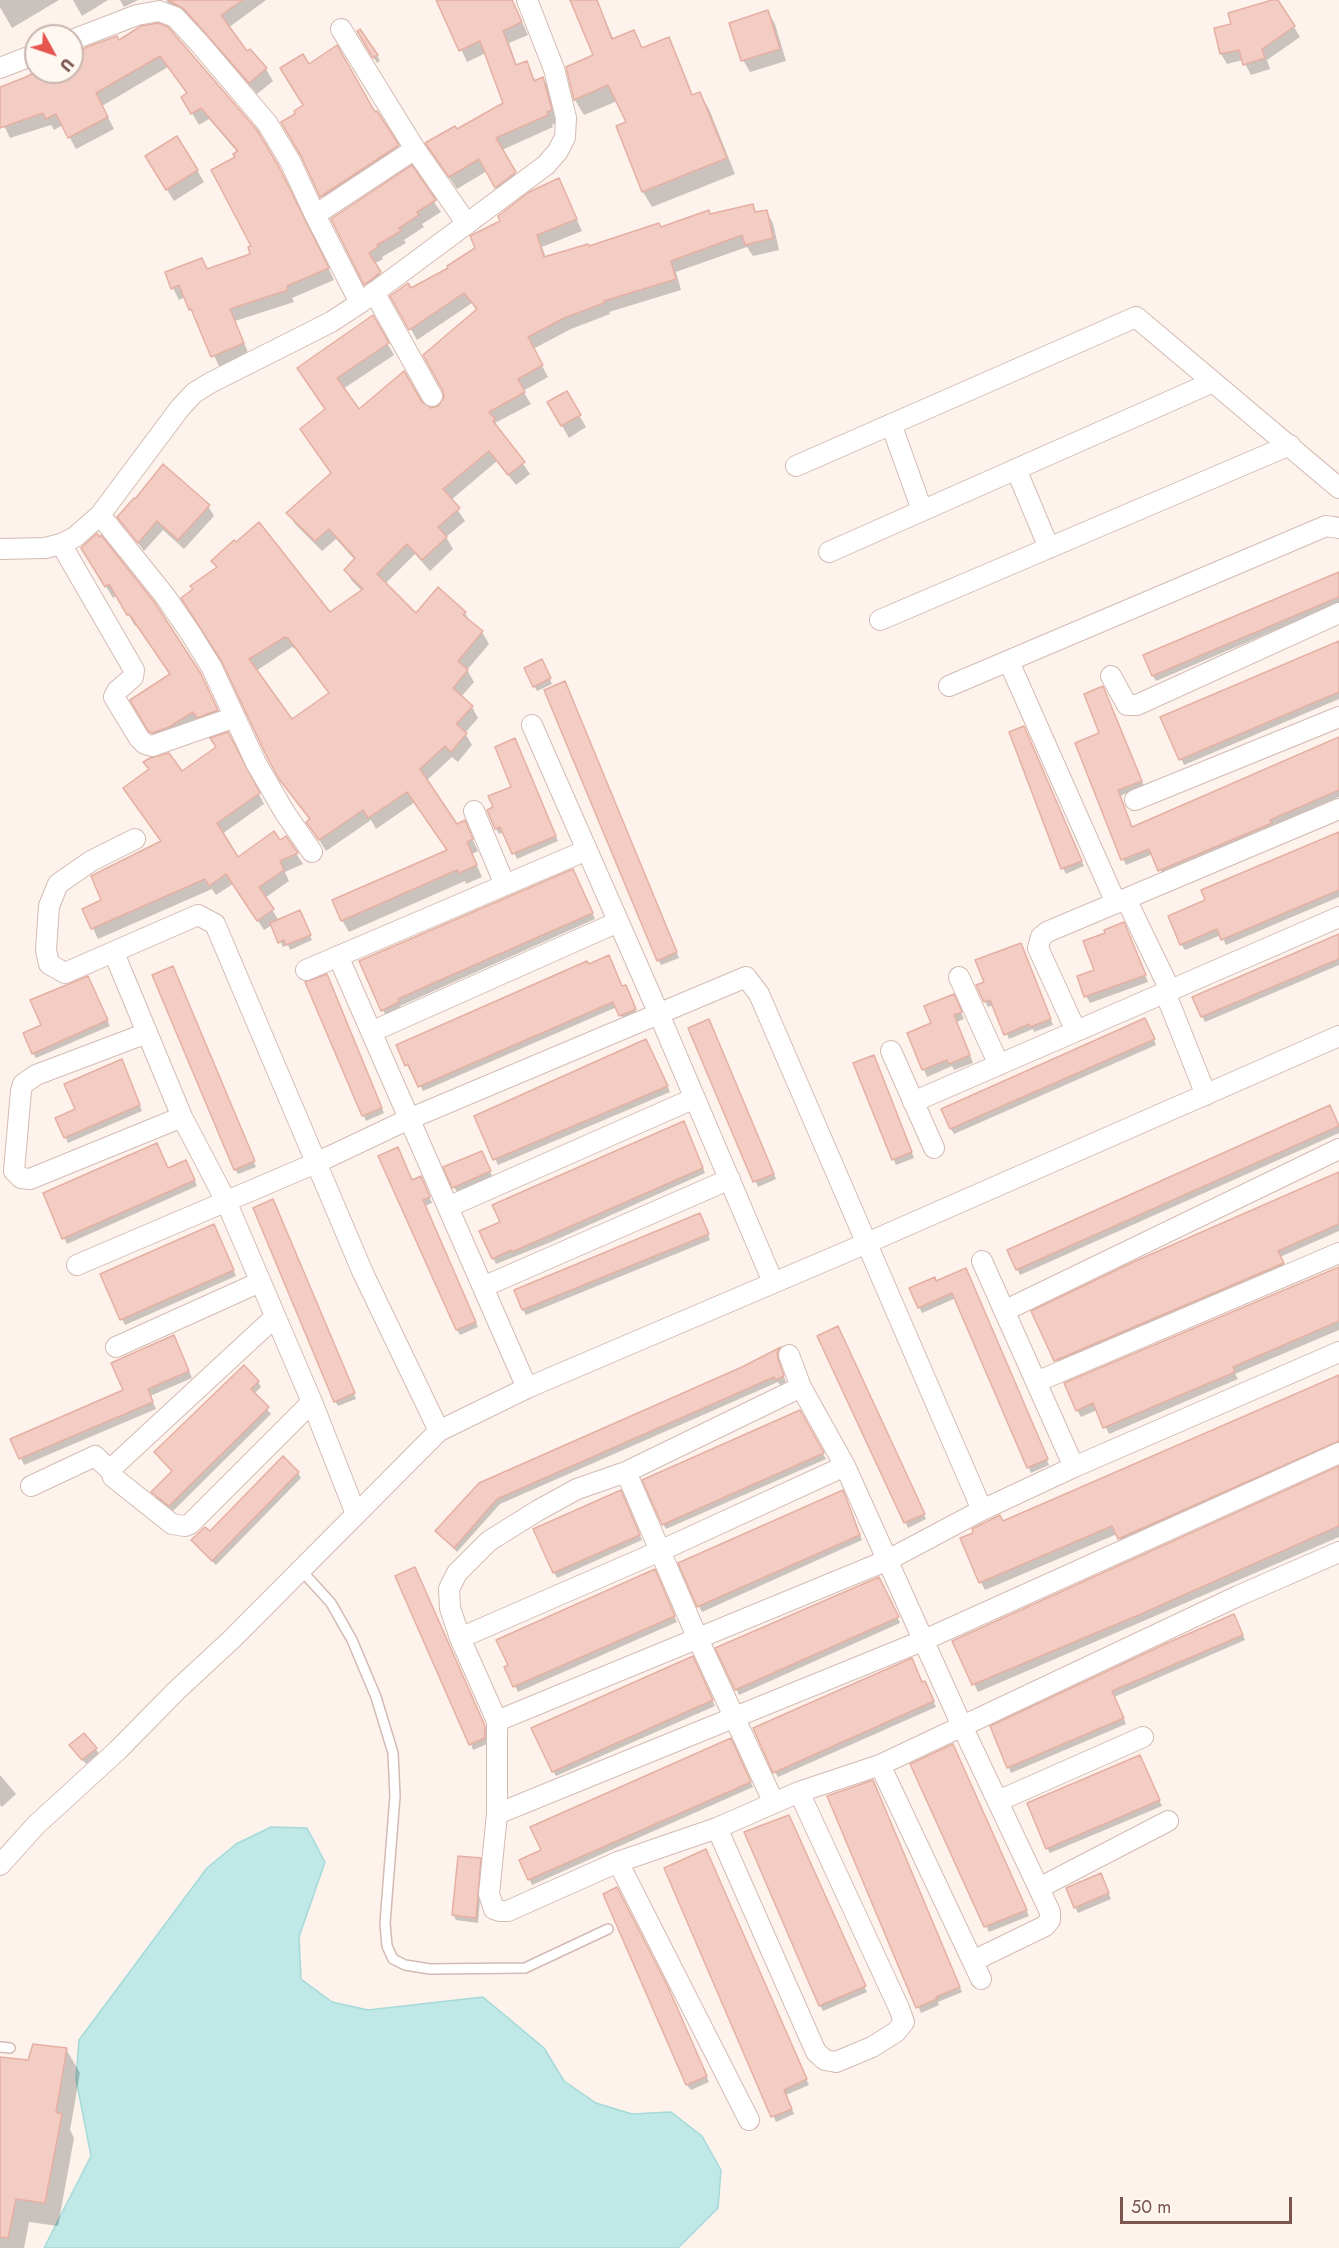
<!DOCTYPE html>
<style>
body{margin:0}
#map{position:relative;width:1339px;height:2248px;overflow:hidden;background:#fdf3ec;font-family:Jost,sans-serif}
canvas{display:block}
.north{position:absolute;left:24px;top:24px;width:60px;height:60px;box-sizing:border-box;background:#fff8f2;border:2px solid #cab6b0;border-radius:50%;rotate:130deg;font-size:16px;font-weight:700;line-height:24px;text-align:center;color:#7a544d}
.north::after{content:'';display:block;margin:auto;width:21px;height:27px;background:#e75550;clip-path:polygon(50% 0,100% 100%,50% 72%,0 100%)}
.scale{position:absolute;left:1120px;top:2197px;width:172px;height:27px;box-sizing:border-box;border:3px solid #7a544d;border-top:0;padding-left:8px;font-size:18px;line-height:21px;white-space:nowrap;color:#7a544d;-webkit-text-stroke:4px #fff8f2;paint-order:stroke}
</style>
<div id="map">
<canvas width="1339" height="2248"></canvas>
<div class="north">U</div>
<div class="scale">50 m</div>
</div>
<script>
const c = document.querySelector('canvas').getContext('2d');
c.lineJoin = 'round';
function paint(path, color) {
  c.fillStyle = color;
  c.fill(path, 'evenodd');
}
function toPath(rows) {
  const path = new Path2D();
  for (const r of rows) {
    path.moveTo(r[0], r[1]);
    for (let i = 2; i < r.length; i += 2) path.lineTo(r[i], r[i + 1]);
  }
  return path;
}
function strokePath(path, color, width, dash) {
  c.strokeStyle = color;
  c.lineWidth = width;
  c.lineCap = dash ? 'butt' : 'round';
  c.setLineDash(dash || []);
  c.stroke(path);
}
const water = toPath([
 [271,1827,307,1828,325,1862,299,1937,301,1979,332,2002,368,2010,483,1997,544,2048,564,2081,596,2103,632,2114,671,2112,702,2136,721,2170,718,2208,678,2248,44,2248,91,2156,76,2079,79,2040,207,1868,236,1844,271,1827]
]);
const shadow = toPath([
 [0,0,59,0,12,28,0,7],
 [73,0,108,0,82,16],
 [120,0,138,0,124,7],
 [166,0,266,0,228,28,247,54,266,69,273,81,257,94,192,21,175,13],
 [438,0,512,0,528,35,509,43,517,66,526,63,536,82,543,78,550,90,558,122,552,125,553,127,502,150,521,185,503,199,487,171,457,189,434,155,456,131,504,104,486,53,467,62],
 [579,0,596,0,614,40,633,32,643,49,668,39,677,55,693,96,700,94,709,109,735,174,652,207,643,192,618,127,628,123,617,101,584,115,575,100,568,67,595,55],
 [768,12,775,24,786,61,750,72,743,60],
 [1294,27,1300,37,1267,60,1270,69,1251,75,1243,60,1227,64,1221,54],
 [142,28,286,180,334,280,292,298,294,302,235,321,249,355,220,368,185,297,179,300,173,288,201,259,208,270,252,255,253,246,238,153,209,119,199,125,183,98,188,95,168,67,102,106,114,129,76,149,63,125,54,130,51,125,10,138,0,117,0,88,39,72,72,72,72,58,119,42],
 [359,32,377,55,380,61,377,63],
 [309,66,374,114,377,113,404,157,328,207,303,157,297,114,305,106],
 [411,168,441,212,422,224,424,227,404,240,406,243,382,257,383,259,374,264,387,284,372,295,333,220],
 [154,169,197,170,204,182,174,201],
 [564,192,582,231,542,247,546,258,753,206,757,213,766,211,773,223,779,250,753,256,747,247,676,272,681,290,609,312,610,314,571,329,533,349,548,377,523,391,531,404,495,423,530,474,516,485,497,461,451,500,465,521,446,537,453,549,430,571,415,554,385,584,416,615,465,613,471,623,482,632,489,644,467,670,474,682,461,697,472,707,478,718,465,733,472,745,458,762,452,757,426,781,456,826,464,822,478,851,472,854,482,877,466,884,465,881,349,932,342,920,448,851,415,802,376,829,371,820,326,851,308,822,310,820,288,791,268,757,217,569,213,561,330,614,362,591,352,581,345,570,355,560,336,539,322,551,295,524,288,513,332,474,326,410,306,380,372,317,394,355,343,389,359,412,421,404,431,410,439,407,446,397,477,311,472,303,417,340,392,296,411,290,450,268],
 [292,647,297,650,330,694,292,721,256,671],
 [566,393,586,427,569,438,549,403],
 [208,506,214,516,184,549,163,530,144,551,119,517],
 [83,548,200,674,224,722,157,742,132,701,171,675,137,625,135,626,117,595,113,598],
 [1339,574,1339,603,1156,681,1153,676,1145,656],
 [1339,642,1339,699,1184,765,1162,717],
 [545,667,552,684,537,691,534,686],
 [567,688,679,958,661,965,658,960],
 [1106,694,1144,786,1120,796,1133,828,1339,739,1339,797,1272,826,1273,828,1163,875,1153,854,1126,865,1123,859,1101,734],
 [1027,734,1084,866,1066,874,1063,868],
 [234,744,264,804,222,834,238,859,286,838,303,864,285,872,289,881,265,898,279,921,303,917,312,940,290,950,288,945,283,947,272,925,264,930,233,884,216,895,212,889,98,939,84,909,103,901,162,843,182,773],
 [518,746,558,841,517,859,504,832,499,834,496,829,495,808,513,788],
 [1339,833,1339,897,1226,945,1221,935,1185,950,1181,944,1207,901],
 [573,871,595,919,400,1006,401,1009,386,1016,383,1010],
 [1127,931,1148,982,1090,1003,1086,996,1096,970],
 [1339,936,1339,965,1205,1022,1202,1016],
 [1024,951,1053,1025,1034,1032,1033,1029,1009,1039,994,1005,988,1007,978,986,986,983],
 [175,974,256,1167,238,1174,235,1169],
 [329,981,384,1113,366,1121,307,983],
 [90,983,110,1026,36,1058,33,1053,43,1026],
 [622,988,628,992,638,1015,624,1021,617,1007,423,1091,412,1069,410,1071,407,1065,398,1045],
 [957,1003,964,1019,957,1022,973,1063,954,1070,952,1066,927,1077,909,1034,933,1024],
 [1148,1025,1156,1045,954,1134,951,1129,943,1110],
 [712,1026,776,1179,758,1187,690,1029],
 [649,1047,670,1092,498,1165,476,1117],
 [877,1062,914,1158,896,1165,855,1064],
 [124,1066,142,1111,68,1143,57,1119,77,1110],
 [1333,1113,1339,1127,1339,1133,1020,1275,1017,1269],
 [686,1128,705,1173,551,1242,496,1264,493,1258,502,1223],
 [481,1153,496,1184,461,1199,454,1187],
 [380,1157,412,1182,424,1184,432,1203,425,1206,478,1327,460,1335,457,1330],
 [189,1167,197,1186,67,1244,64,1238,168,1169],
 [1339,1173,1339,1231,1280,1257,1286,1269,1059,1366,1033,1312],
 [276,1206,356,1399,338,1406,335,1401],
 [703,1221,710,1240,526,1315,523,1310,516,1290],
 [216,1231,236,1276,125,1325,122,1319],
 [1339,1268,1339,1330,1235,1374,1238,1379,1109,1434,1097,1410,1081,1417,1077,1410],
 [969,1275,1049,1465,1031,1473,956,1298,922,1313,919,1307,936,1282],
 [840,1334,926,1519,908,1528,819,1336],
 [177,1343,192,1378,150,1396,156,1409,24,1465,12,1439,125,1391],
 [780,1349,783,1353,780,1359,780,1366,786,1382,780,1385,778,1382,500,1504,457,1552,437,1531,479,1484,742,1368],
 [1339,1377,1339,1450,1124,1547,1117,1534,985,1590,981,1582,1003,1522],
 [258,1382,261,1387,254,1394,271,1414,173,1511,156,1498,153,1492,173,1473,156,1452],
 [799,1412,826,1459,666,1529,663,1524],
 [1339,1468,1339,1537,978,1692,954,1642],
 [298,1473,301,1478,216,1565,196,1546,193,1541,210,1534],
 [623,1497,642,1540,557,1578,554,1572],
 [845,1497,862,1540,702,1612,699,1606],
 [417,1575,487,1732,487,1744,473,1750],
 [657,1577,677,1622,518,1692,506,1667],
 [881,1584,900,1623,739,1695,736,1689],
 [1237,1621,1245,1640,1114,1697,1126,1724,1011,1773,992,1727],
 [695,1664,715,1706,556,1776,553,1771],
 [928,1688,936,1707,778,1777,775,1772],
 [733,1745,753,1787,532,1885,521,1861,543,1851],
 [96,1749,99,1754,86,1764,75,1751],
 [956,1751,1029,1916,989,1932,912,1765],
 [1142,1762,1162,1806,1050,1853,1047,1848],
 [0,1775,16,1794,2,1807,0,1805],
 [876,1787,962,1992,938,2002,939,2005,921,2013,829,1797],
 [792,1822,867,1992,823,2011,820,2005],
 [708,1857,809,2085,786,2095,794,2114,776,2122,666,1869],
 [480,1859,483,1865,478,1923,456,1920,453,1915],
 [1103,1880,1111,1899,1078,1913,1075,1907],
 [605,1894,670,1994,709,2082,691,2090,687,2085],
 [66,2049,80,2073,70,2130,74,2138,58,2226,29,2222,24,2248,0,2248,0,2058,29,2062]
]);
const building = toPath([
 [168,0,243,0,221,15,247,51,250,49,267,68,249,83,184,9,168,0],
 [436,0,512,0,522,22,503,31,516,65,527,61,534,81,543,77,552,110,547,112,548,115,496,138,516,172,495,188,479,159,449,177,425,143,455,126,457,129,503,103,480,41,459,51,436,0],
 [570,0,597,0,612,39,634,30,642,48,669,37,692,95,700,92,727,158,642,192,616,126,626,122,608,85,574,100,566,67,593,55,570,0],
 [1272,0,1278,0,1295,26,1262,49,1265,58,1243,65,1239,50,1220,54,1214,28,1231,24,1228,13,1272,0],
 [768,10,780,49,741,61,729,23,768,10],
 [158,23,168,27,257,130,279,167,329,268,287,286,288,290,230,309,244,343,211,357,191,309,189,310,179,285,171,289,165,272,202,258,207,269,250,254,248,247,251,246,211,170,235,157,233,154,238,151,201,108,191,114,181,97,187,93,160,56,96,93,108,117,68,138,56,114,46,119,43,113,0,128,0,87,26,77,35,72,72,72,72,56,87,47,117,36,119,40,141,26,158,23],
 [360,29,378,55,373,58,357,31,360,29],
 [337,45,375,112,377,111,399,145,320,197,301,156,281,122,295,114,294,111,303,105,280,68,303,54,309,64,337,45],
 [177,136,198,170,166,190,145,156,177,136],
 [412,165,436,200,417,212,419,215,399,228,401,231,377,245,378,247,369,253,381,272,364,285,331,219,412,165],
 [559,178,577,219,537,235,544,257,588,244,589,246,659,223,661,227,709,210,710,214,753,204,755,212,767,210,773,238,745,245,742,235,671,261,676,279,604,301,604,303,564,318,528,337,543,365,518,379,525,392,489,412,495,419,493,421,525,462,508,475,489,451,443,489,460,508,438,527,447,537,422,560,407,544,377,574,416,613,438,587,466,612,463,615,483,631,458,661,468,670,453,688,473,706,456,724,467,733,451,752,445,746,420,769,457,824,465,820,473,839,467,842,477,865,459,873,457,870,341,921,332,900,447,850,407,792,368,818,363,810,319,840,306,822,310,819,279,779,267,757,222,662,181,598,193,589,190,586,217,567,211,561,234,540,236,542,259,522,330,612,363,589,344,570,355,558,329,529,315,541,286,513,331,473,300,429,325,409,297,368,373,315,389,343,337,378,359,409,404,371,422,402,431,408,438,406,444,397,443,391,423,355,477,309,464,293,409,330,390,296,408,283,411,288,448,268,447,266,475,248,470,236,500,221,498,216,529,192,559,178],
 [285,637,288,638,329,693,292,719,249,659,285,637],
 [567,391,581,415,561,426,547,402,567,391],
 [163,464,210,505,178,540,157,521,138,543,117,517,134,498,135,499,163,464],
 [97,533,99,537,101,535,155,603,201,674,218,710,197,718,193,712,169,727,152,733,148,731,130,700,170,674,129,614,127,615,109,584,105,587,81,548,97,533],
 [1339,572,1339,597,1152,676,1143,655,1339,572],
 [1339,641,1339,692,1179,760,1160,717,1339,641],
 [542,659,551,678,533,687,524,668,542,659],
 [565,681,677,952,657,961,544,690,565,681],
 [1103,686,1142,781,1118,790,1132,827,1339,737,1339,790,1270,820,1272,823,1158,871,1149,849,1121,860,1075,743,1099,733,1084,694,1103,686],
 [1024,726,1082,861,1061,869,1009,732,1024,726],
 [228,732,260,793,217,823,238,857,274,831,280,840,286,836,298,853,280,861,284,870,259,887,274,909,257,921,226,874,209,886,205,879,91,929,82,909,101,900,91,876,161,841,123,788,149,769,143,762,150,758,169,753,182,771,216,747,210,738,228,732],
 [515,738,556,836,512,854,500,827,495,829,487,810,493,807,488,796,511,787,495,747,515,738],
 [1339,832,1339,890,1221,940,1217,929,1180,945,1168,916,1205,900,1201,890,1339,832],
 [573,869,593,913,438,981,398,999,399,1002,381,1011,359,961,573,869],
 [300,910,311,935,286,945,284,940,278,943,270,923,300,910],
 [1124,922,1146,975,1084,997,1077,976,1094,970,1083,941,1105,933,1104,930,1124,922],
 [1339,934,1339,959,1201,1017,1192,997,1339,934],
 [1021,943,1051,1019,1030,1027,1029,1024,1004,1035,990,1000,984,1002,976,985,984,982,975,960,1021,943],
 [609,955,622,986,626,985,636,1009,619,1016,613,1002,418,1087,408,1064,405,1066,396,1045,587,961,589,964,609,955],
 [173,966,255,1161,234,1170,152,975,173,966],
 [327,974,382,1108,362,1116,305,982,327,974],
 [88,976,108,1020,32,1054,23,1033,41,1025,30,1000,88,976],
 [954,994,962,1012,954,1015,970,1055,949,1064,947,1060,922,1070,907,1033,931,1023,924,1006,954,994],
 [1145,1018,1155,1039,950,1129,941,1109,1145,1018],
 [709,1019,774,1174,753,1182,688,1028,709,1019],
 [646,1039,668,1086,493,1160,474,1116,646,1039],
 [874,1055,912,1152,892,1160,853,1063,874,1055],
 [122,1059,140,1105,64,1138,55,1118,75,1109,64,1084,122,1059],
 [1330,1105,1339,1126,1016,1270,1007,1250,1330,1105],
 [684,1121,703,1168,512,1252,511,1250,492,1259,479,1231,500,1222,492,1205,684,1121],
 [157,1143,168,1168,186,1160,195,1180,62,1239,43,1193,157,1143],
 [398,1147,412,1180,421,1176,430,1197,423,1200,476,1322,456,1330,378,1156,398,1147],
 [482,1151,491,1171,452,1188,443,1167,482,1151],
 [1339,1172,1339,1224,1278,1251,1284,1263,1054,1361,1031,1311,1131,1263,1339,1172],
 [273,1199,355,1393,334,1402,253,1208,273,1199],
 [700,1213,709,1234,522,1310,514,1290,700,1213],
 [214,1224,234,1270,120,1320,100,1274,214,1224],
 [1339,1267,1339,1321,1233,1367,1235,1372,1103,1428,1093,1403,1076,1411,1064,1383,1339,1267],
 [966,1268,1048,1459,1027,1468,952,1293,918,1308,909,1288,935,1277,936,1281,966,1268],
 [838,1326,925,1514,904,1523,817,1336,838,1326],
 [174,1335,189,1371,148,1389,153,1402,19,1459,10,1439,123,1390,111,1363,174,1335],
 [781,1347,777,1352,778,1359,784,1376,775,1380,774,1377,497,1499,454,1548,435,1531,479,1483,742,1367,781,1347],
 [244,1365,259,1381,251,1389,269,1407,169,1506,151,1492,172,1471,154,1452,244,1365],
 [1339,1375,1339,1441,1118,1539,1112,1526,979,1583,960,1538,973,1533,972,1529,1000,1515,1003,1521,1339,1375],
 [800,1410,824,1453,662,1525,642,1480,800,1410],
 [283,1456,299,1472,212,1561,191,1540,205,1527,210,1531,283,1456],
 [1339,1466,1339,1526,1141,1614,972,1685,952,1641,1339,1466],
 [621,1490,640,1535,553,1573,533,1529,621,1490],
 [843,1490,860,1535,697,1607,678,1563,843,1490],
 [415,1567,485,1726,485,1738,469,1745,395,1576,415,1567],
 [655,1569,675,1616,513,1687,504,1667,508,1665,496,1640,655,1569],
 [879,1577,899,1617,735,1690,715,1648,879,1577],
 [1234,1614,1243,1635,1112,1691,1124,1718,1007,1768,990,1726,1165,1644,1234,1614],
 [693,1656,713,1700,552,1772,531,1728,693,1656],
 [912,1658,922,1682,925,1681,934,1701,773,1773,753,1728,912,1658],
 [84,1733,97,1748,82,1760,69,1745,84,1733],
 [731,1738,751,1782,528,1880,519,1860,541,1850,530,1827,731,1738],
 [953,1744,1027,1910,984,1927,910,1764,953,1744],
 [1140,1755,1160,1800,1046,1849,1027,1803,1140,1755],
 [873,1780,960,1987,936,1997,937,1999,916,2008,827,1796,873,1780],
 [789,1815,866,1986,819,2006,744,1832,789,1815],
 [706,1849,807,2079,784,2090,792,2109,771,2117,664,1868,706,1849],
 [458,1856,481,1858,476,1918,452,1915,458,1856],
 [1101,1873,1109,1893,1074,1908,1066,1888,1101,1873],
 [617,1887,668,1987,707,2076,686,2085,603,1894,617,1887],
 [33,2044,67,2048,56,2112,62,2114,45,2203,16,2199,8,2238,0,2237,0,2057,28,2060,33,2044]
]);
const service = toPath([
 [301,1570,331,1603,352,1640,376,1697,393,1753,395,1796,385,1923,387,1946,393,1959,405,1965,430,1969,525,1968,608,1929],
 [0,2047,10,2048]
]);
const minor = toPath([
 [341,29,415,149,467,224],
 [72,40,137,15,159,11,175,17,200,44,267,123,290,161,315,215,360,303],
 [0,68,36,54],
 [315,215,415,149],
 [374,292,432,396],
 [891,424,922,510],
 [796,466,1136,317,1339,488],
 [1016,469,1049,548],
 [100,515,165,596,191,634,212,668,256,763,285,813,312,852],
 [61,544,134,670,133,677,117,691,114,697,139,738,145,744,152,746,235,717],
 [0,549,45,548,61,544,75,537,100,515,180,408,194,393,210,383,331,322,360,303,546,165,558,151,565,137,566,118,554,69,527,0],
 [829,552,1213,382],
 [880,620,1290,445],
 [1009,662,1116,903],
 [1111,676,1127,705,1137,705,1339,613],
 [949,686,1326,526,1339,528],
 [532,725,659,1014,773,1282],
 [1135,800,1339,717],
 [474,811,505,885],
 [135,839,91,861,58,884,49,906,46,950,49,964,65,973,198,915,215,924,363,1273,439,1431],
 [1126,899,1170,990],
 [114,953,182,1117,226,1201,312,1402,356,1514],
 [338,956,527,1388],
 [306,970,587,850],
 [959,977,999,1065],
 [1165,992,1206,1095],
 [1076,1031,1038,948,1041,937,1047,932,1339,809],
 [371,1032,618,922],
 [147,1033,36,1075,23,1084,21,1091,14,1171,21,1178,30,1179,182,1117],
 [891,1051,934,1148],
 [913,1102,1339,917],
 [448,1207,695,1098],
 [982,1261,1074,1467],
 [77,1265,316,1163,409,1119,746,977,759,994,982,1510],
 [483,1287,730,1179],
 [1004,1311,1339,1149],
 [275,1317,114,1466,111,1471,113,1477,172,1524,185,1526,190,1524,312,1402],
 [116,1347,260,1282],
 [789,1355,801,1387,845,1466,962,1726,1050,1912,1050,1920,1045,1926,973,1961],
 [1036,1382,1339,1253],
 [801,1387,626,1472,577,1489,537,1511,489,1541,457,1573,449,1589,450,1608,460,1638,497,1721,497,1814,489,1894,494,1909,500,1911,508,1911,618,1862,717,1828,799,1792,880,1765,1238,1596,1339,1552],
 [626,1472,698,1639,774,1803],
 [31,1486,95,1456,111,1471],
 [460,1638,660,1551,845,1466],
 [497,1721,888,1560,982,1510,1074,1467,1339,1352],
 [880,1765,981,1979],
 [998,1801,1143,1737],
 [497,1814,922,1641,1339,1453],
 [717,1828,816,2052,825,2060,836,2062,872,2047,896,2032,904,2022,899,2008,799,1792],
 [618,1862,749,2120],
 [0,1865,36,1825,118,1750,177,1690,231,1640,439,1431,527,1388,867,1243,1339,1036],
 [1039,1888,1168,1821]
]);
paint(water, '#bfe8e6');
strokePath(water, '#a5dad8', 1.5);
paint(shadow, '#0003');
paint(building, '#f3cdc3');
strokePath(building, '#e6afa3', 1.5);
strokePath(service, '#d3bbb3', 12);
strokePath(minor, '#d3bbb3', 22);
strokePath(service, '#fff', 9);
strokePath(minor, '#fff', 20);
</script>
